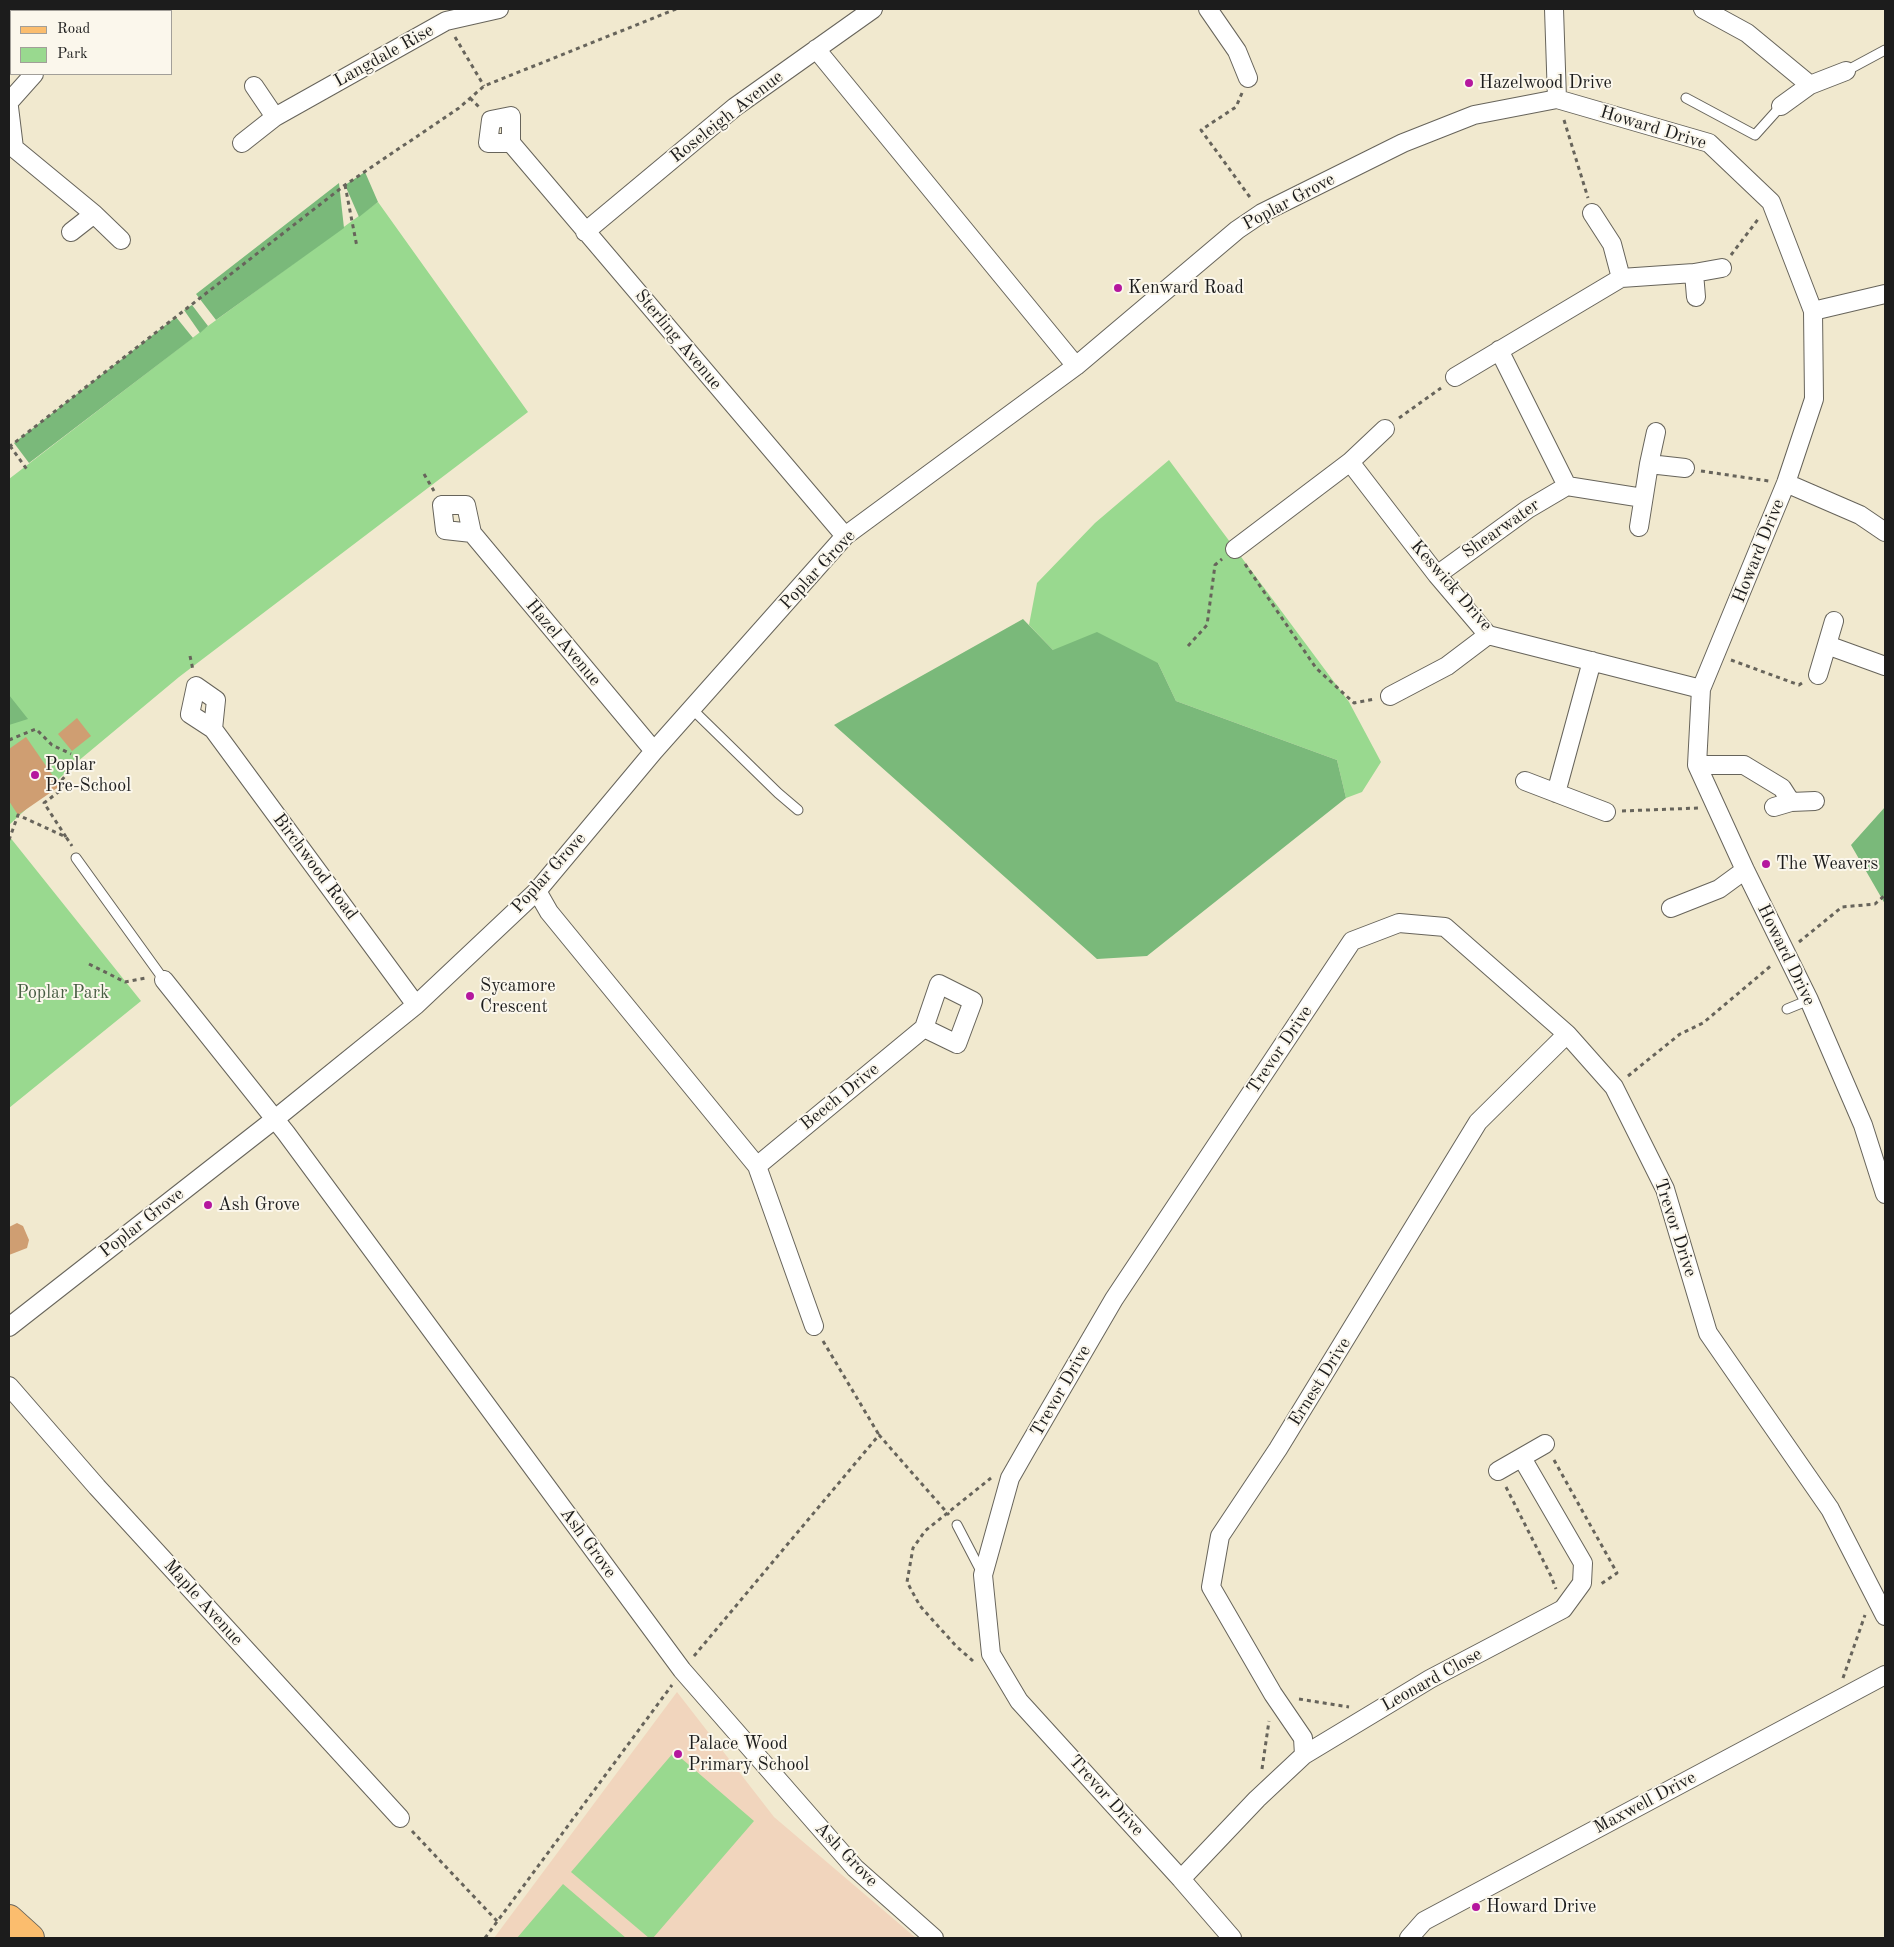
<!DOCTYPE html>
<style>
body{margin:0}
#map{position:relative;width:1894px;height:1947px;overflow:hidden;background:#f1e9cf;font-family:"Old Standard TT",serif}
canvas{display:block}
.frame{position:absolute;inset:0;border:10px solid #1c1c1c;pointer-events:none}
.legend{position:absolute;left:10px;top:10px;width:162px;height:65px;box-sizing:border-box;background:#fbf7ec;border:1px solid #a29f99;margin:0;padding:6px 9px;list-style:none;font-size:15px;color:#1c1c1c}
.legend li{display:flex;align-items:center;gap:10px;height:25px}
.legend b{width:25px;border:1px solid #a29f99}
</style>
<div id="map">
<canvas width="1894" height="1947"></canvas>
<div class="frame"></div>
<ul class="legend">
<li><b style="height:6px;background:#fbbd6e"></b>Road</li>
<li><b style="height:14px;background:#99d98f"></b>Park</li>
</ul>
</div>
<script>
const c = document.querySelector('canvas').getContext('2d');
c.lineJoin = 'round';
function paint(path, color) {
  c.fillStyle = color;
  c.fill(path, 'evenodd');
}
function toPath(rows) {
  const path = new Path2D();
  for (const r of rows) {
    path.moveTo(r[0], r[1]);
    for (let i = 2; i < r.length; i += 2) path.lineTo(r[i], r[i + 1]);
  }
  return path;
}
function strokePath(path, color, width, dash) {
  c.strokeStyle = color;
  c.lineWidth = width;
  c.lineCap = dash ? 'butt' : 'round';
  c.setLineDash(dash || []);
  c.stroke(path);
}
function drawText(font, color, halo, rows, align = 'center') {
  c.font = font + ' "Old Standard TT",serif';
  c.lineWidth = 4;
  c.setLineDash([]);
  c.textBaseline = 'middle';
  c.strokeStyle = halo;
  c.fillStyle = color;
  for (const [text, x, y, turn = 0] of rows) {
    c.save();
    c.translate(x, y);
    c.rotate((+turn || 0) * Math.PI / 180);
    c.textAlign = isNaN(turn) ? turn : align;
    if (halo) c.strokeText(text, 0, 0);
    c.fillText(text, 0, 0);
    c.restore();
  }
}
const built = toPath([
 [677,1692,774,1817,916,1938,494,1938]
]);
const green = toPath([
 [378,202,528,412,179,677,77,762,9,825,9,479,208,326],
 [1169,460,1349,702,1381,762,1362,792,1346,798,1337,760,1176,701,1158,663,1053,650,1029,625,1037,583,1095,523],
 [9,836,141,1001,9,1108],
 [674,1752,754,1821,653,1938,649,1938,571,1872],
 [563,1884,626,1938,517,1938]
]);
const forest = toPath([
 [365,172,378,202,359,217,345,185],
 [339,183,344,228,216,320,196,294],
 [192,305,208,326,200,333,184,310],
 [176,317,193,338,29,463,14,443],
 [1023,619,1053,650,1097,632,1158,663,1176,701,1337,760,1346,798,1147,956,1097,959,834,725],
 [9,695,28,719,9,725],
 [1885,807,1885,904,1851,845]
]);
const building = toPath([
 [77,718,91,736,72,751,58,734],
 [26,737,60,786,18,815,9,801,9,749],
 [17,1223,23,1226,29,1240,27,1248,9,1255,9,1227]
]);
const path = toPath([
 [455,37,484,86],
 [1242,93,1236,107,1201,130,1252,200],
 [470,98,480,108],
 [1564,120,1588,198],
 [345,185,357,247],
 [1731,255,1759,218],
 [1399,418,1441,388],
 [10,446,28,471],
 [9,447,345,185,459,108,484,86,676,9],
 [1701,471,1769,481],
 [424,474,434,491],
 [1245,564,1316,668,1354,703,1375,699],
 [1188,646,1207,625,1215,565,1222,559],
 [190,656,193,670],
 [1731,660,1799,685,1802,683],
 [9,740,36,729,52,745,71,754],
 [1622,811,1698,808],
 [66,837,44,803,61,790,61,781,77,762],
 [9,840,18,815,66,837,72,846],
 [1799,942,1842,907,1875,904,1885,895],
 [89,964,125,982,146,978],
 [1628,1076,1680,1034,1703,1023,1773,964],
 [823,1341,879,1435],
 [1554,1460,1617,1573,1601,1584],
 [1506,1487,1551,1576,1556,1589],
 [694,1656,879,1435,949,1515],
 [973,1661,956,1646,920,1606,907,1582,913,1548,925,1531,991,1478],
 [1843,1678,1865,1615],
 [1299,1699,1349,1707],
 [1262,1769,1269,1721],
 [412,1831,497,1921],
 [485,1938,672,1685]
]);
const service = toPath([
 [1846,71,1885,50],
 [1686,98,1755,135,1781,106],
 [692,709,778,793,798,810],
 [76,858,164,980],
 [1787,1009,1809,1000],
 [957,1525,982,1573]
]);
const minor = toPath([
 [1208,9,1237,51,1248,78],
 [1554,9,1557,99],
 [1703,9,1747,33,1810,85],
 [91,11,93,9],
 [816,49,1076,366],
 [254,86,275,117],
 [9,102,34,74],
 [1781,106,1810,85,1846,71],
 [9,107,14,148,94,214,121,240],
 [242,143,275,117,446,21,499,9],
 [511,143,488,143,491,120,511,116,511,143,845,536],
 [1592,213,1612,244,1621,278],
 [71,232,94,214],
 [585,232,735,107,873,9],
 [1694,273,1696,297],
 [1813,311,1885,294],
 [1499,350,1567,486],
 [1455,377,1621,278,1694,273,1722,268],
 [1350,462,1437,575,1488,635,1701,689],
 [1649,464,1685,468],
 [1786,483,1860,515,1885,532],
 [1639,527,1649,464,1656,432],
 [472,533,445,530,442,505,466,505,472,533,654,751],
 [1235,549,1350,462,1385,429],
 [1437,575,1528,509,1567,486,1643,498],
 [1827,645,1885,666],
 [1818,675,1834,621],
 [1390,696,1447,666,1488,635],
 [213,729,216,700,196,686,190,714,213,729,416,1005],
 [1697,765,1744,765,1782,788,1791,802],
 [1525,781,1606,812],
 [1556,793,1592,661],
 [1774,807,1791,802,1815,801],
 [537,891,549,912,757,1166,814,1326],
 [1671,908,1719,889,1745,870],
 [164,980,286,1133,682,1670,855,1868,934,1938],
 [757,1166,924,1028,939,984,973,1001,957,1044,924,1028],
 [9,1327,275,1119,416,1005,537,891,654,751,845,536,1076,366,1237,230,1262,213,1403,143,1474,115,1557,99,1709,143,1771,202,1813,311,1814,399,1786,483,1701,689,1697,765,1745,870,1809,1000,1863,1125,1885,1194],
 [9,1386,97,1487,400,1818],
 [1498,1471,1545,1444],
 [1304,1755,1303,1738,1273,1694,1211,1587,1220,1536,1278,1449,1478,1122,1567,1034],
 [1181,1879,1257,1799,1304,1755,1430,1679,1563,1609,1582,1583,1583,1563,1522,1458],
 [1232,1938,1181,1879,1019,1701,991,1654,983,1575,1010,1478,1026,1450,1114,1299,1352,941,1399,923,1445,927,1567,1034,1614,1087,1665,1189,1708,1333,1830,1509,1885,1616],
 [1409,1938,1424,1921,1885,1675]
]);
const primary = toPath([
 [9,1919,30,1938]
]);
const markers = [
 [1469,83,5,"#b5179e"],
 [1118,288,5,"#b5179e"],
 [35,775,5,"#b5179e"],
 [1766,864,5,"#b5179e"],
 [470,996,5,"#b5179e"],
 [208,1205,5,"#b5179e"],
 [678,1754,5,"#b5179e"],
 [1476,1907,5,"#b5179e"]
];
const streetNames = [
 ["Langdale Rise",384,56,-29],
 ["Roseleigh Avenue",727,117,-38],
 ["Howard Drive",1653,128,17],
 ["Poplar Grove",1289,202,-28],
 ["Sterling Avenue",678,340,50],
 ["Shearwater",1501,529,-35],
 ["Howard Drive",1759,551,-68],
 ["Poplar Grove",818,570,-47],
 ["Keswick Drive",1451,586,49],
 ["Hazel Avenue",563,643,50],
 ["Birchwood Road",315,867,53],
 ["Poplar Grove",549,873,-48],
 ["Howard Drive",1786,955,64],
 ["Trevor Drive",1280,1050,-56],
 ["Beech Drive",840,1097,-39],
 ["Poplar Grove",142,1223,-38],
 ["Trevor Drive",1675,1228,72],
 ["Ernest Drive",1320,1382,-58],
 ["Trevor Drive",1061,1391,-60],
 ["Ash Grove",588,1543,54],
 ["Maple Avenue",203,1603,48],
 ["Leonard Close",1432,1680,-29],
 ["Trevor Drive",1106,1796,48],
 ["Maxwell Drive",1645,1803,-28],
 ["Ash Grove",846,1855,46]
];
const poiNames = [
 ["Hazelwood Drive",1479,83],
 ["Kenward Road",1128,288],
 ["Poplar",45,765],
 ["Pre-School",45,786],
 ["The Weavers",1776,864],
 ["Sycamore",480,986],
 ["Crescent",480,1007],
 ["Ash Grove",218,1205],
 ["Palace Wood",688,1744],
 ["Primary School",688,1765],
 ["Howard Drive",1486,1907]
];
const parkNames = [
 ["Poplar Park",63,993]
];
paint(built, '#f1d5bd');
paint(green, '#99d98f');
paint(forest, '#7ab97a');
paint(building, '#cf9e72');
strokePath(service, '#67645b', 11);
strokePath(minor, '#67645b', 20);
strokePath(primary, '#67645b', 30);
strokePath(path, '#67645b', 3, [4, 4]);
strokePath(service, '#fff', 9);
strokePath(minor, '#fff', 18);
strokePath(primary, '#fbbd6e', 28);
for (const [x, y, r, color] of markers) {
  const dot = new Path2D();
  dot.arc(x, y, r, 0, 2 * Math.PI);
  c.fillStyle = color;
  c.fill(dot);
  strokePath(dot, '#fbf7ec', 2);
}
drawText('18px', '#1c1c1c', '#fbf7ec', streetNames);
drawText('18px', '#1c1c1c', '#fbf7ec', poiNames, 'left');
drawText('18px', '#485e44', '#fbf7ec', parkNames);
</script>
